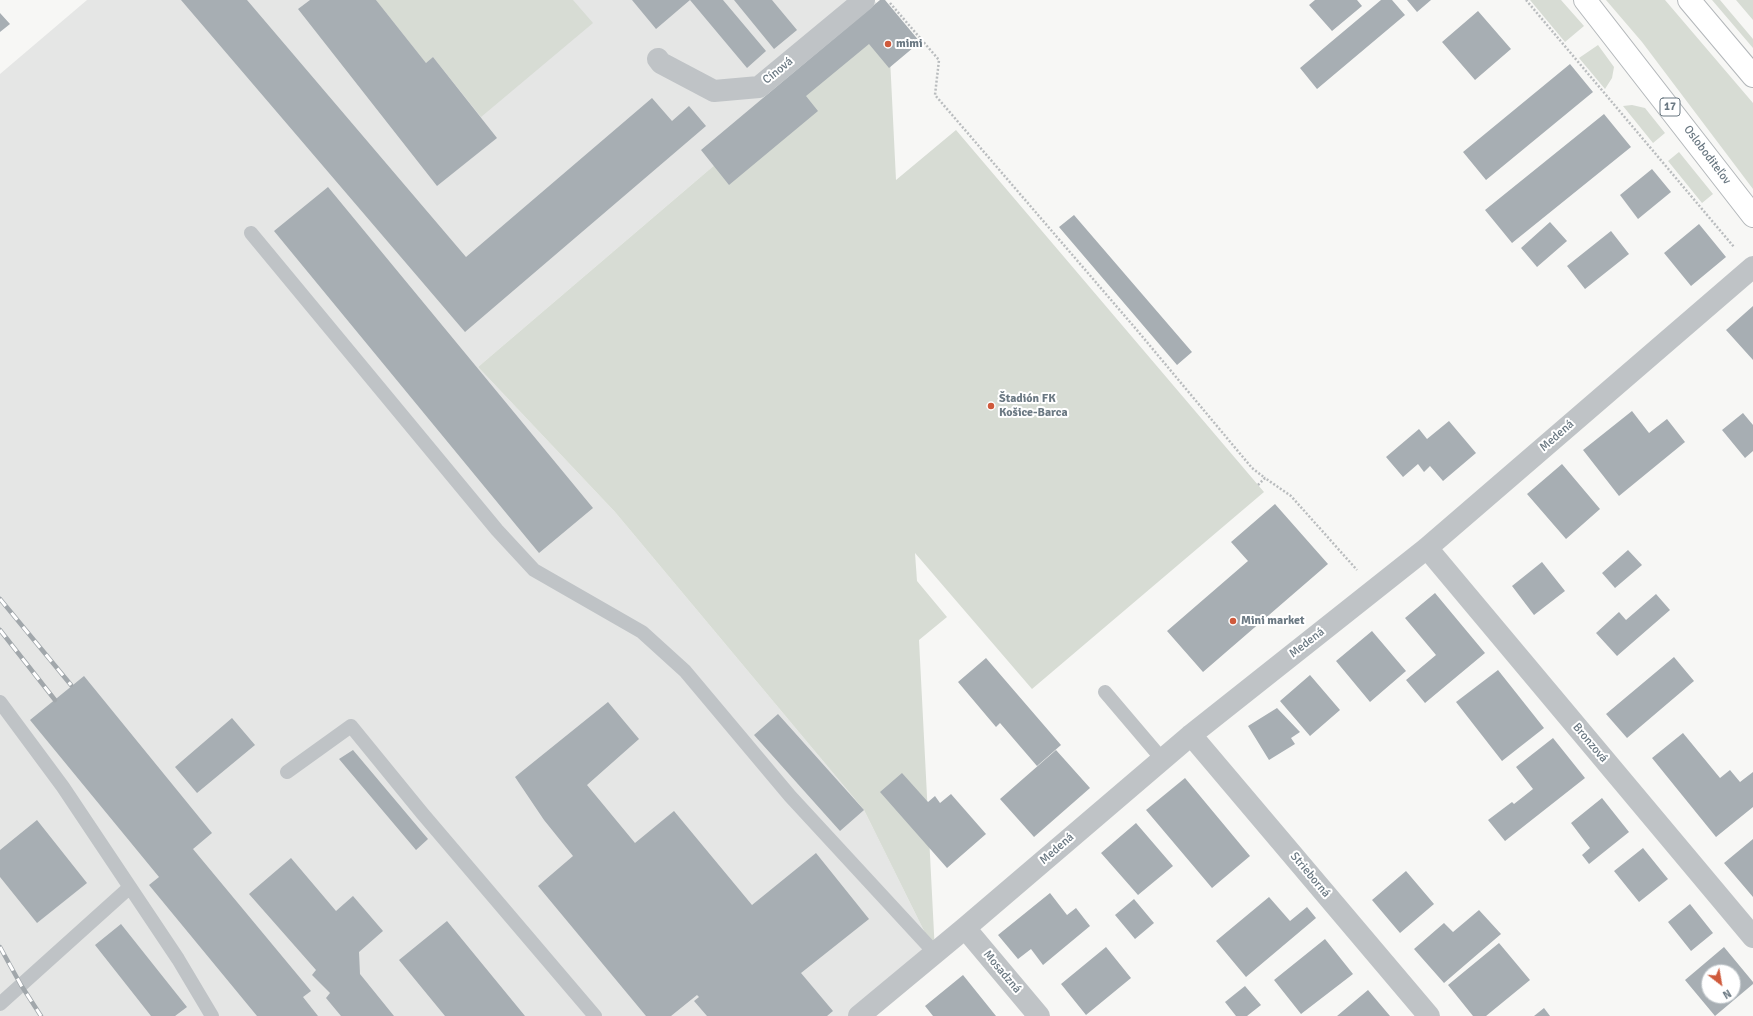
<!DOCTYPE html>
<meta charset="utf-8">
<style>
body{margin:0}
#map{position:relative;width:1753px;height:1016px;overflow:hidden;background:#f7f7f5;font-family:Signika,sans-serif}
canvas{display:block}
.north{position:absolute;left:1701px;top:964px;width:40px;height:40px;box-sizing:border-box;background:#fff;border:1px solid #c3c9cd;border-radius:50%;rotate:149deg;font-size:11px;font-weight:700;line-height:16px;text-align:center;color:#6a7882}
.north::after{content:'';display:block;margin:auto;width:14px;height:18px;background:#cf5a3c;clip-path:polygon(50% 0,100% 100%,50% 72%,0 100%)}
</style>
<div id="map">
<canvas width="1753" height="1016"></canvas>
<div class="north">N</div>
</div>
<script>
const c = document.querySelector('canvas').getContext('2d');
c.lineJoin = 'round';
function paint(path, color) {
  c.fillStyle = color;
  c.fill(path, 'evenodd');
}
function toPath(rows) {
  const path = new Path2D();
  for (const r of rows) {
    path.moveTo(r[0], r[1]);
    for (let i = 2; i < r.length; i += 2) path.lineTo(r[i], r[i + 1]);
  }
  return path;
}
function strokePath(path, color, width, dash) {
  c.strokeStyle = color;
  c.lineWidth = width;
  c.lineCap = dash ? 'butt' : 'round';
  c.setLineDash(dash || []);
  c.stroke(path);
}
function drawText(font, color, halo, rows, align = 'center') {
  c.font = font + ' Signika,sans-serif';
  c.lineWidth = 4;
  c.setLineDash([]);
  c.textBaseline = 'middle';
  c.strokeStyle = halo;
  c.fillStyle = color;
  for (const [text, x, y, turn = 0] of rows) {
    c.save();
    c.translate(x, y);
    c.rotate((+turn || 0) * Math.PI / 180);
    c.textAlign = isNaN(turn) ? turn : align;
    if (halo) c.strokeText(text, 0, 0);
    c.fillText(text, 0, 0);
    c.restore();
  }
}
const built = toPath([
 [87,0,874,0,888,17,478,367,615,512,864,810,935,953,859,1016,0,1016,0,74]
]);
const green = toPath([
 [376,0,573,0,593,23,481,117,433,57,426,63],
 [1530,0,1561,0,1584,26,1565,42],
 [1606,0,1665,0,1753,103,1753,189,1642,42],
 [1712,0,1720,0,1753,39,1753,48],
 [1736,0,1753,0,1753,20],
 [888,17,896,180,956,130,1264,492,1032,689,915,553,917,581,947,617,919,640,935,953,864,810,615,512,478,367],
 [1598,45,1614,67,1612,78,1605,89,1579,58],
 [1632,105,1645,108,1665,133,1653,143,1623,106],
 [1679,152,1713,194,1702,203,1668,161]
]);
const building = toPath([
 [181,0,247,0,466,257,652,98,672,121,689,106,706,126,465,332],
 [310,0,376,0,426,63,433,57,497,138,437,186,298,9],
 [632,0,723,0,766,51,747,68,690,0,656,29],
 [734,0,772,0,797,30,774,49],
 [880,0,885,0,920,42,889,68,869,44,806,96,818,111,729,185,701,150],
 [1315,0,1357,0,1362,6,1332,31,1309,5],
 [1381,0,1392,0,1405,15,1317,89,1300,68],
 [1407,0,1431,0,1417,12],
 [1478,11,1511,49,1475,80,1442,42],
 [0,13,10,24,0,32],
 [1570,64,1593,92,1486,180,1463,152],
 [1604,114,1631,147,1512,243,1485,210],
 [1652,169,1671,192,1638,219,1620,195],
 [328,187,593,508,539,553,274,231],
 [1074,215,1192,352,1177,365,1059,227],
 [1550,222,1567,241,1537,267,1521,248],
 [1699,224,1726,257,1691,286,1664,253],
 [1611,231,1629,254,1585,289,1567,266],
 [1753,306,1753,360,1726,330],
 [1632,411,1649,433,1667,419,1685,442,1619,496,1583,450],
 [1743,413,1753,425,1753,451,1745,458,1722,430],
 [1449,421,1476,453,1443,481,1430,466,1424,472,1418,464,1403,477,1386,457,1419,429,1427,439],
 [1562,464,1600,509,1566,539,1527,494],
 [1275,504,1328,564,1203,672,1167,631,1248,561,1231,542],
 [1628,550,1642,565,1615,588,1602,573],
 [1542,562,1565,591,1534,615,1512,586],
 [1435,593,1485,653,1425,703,1406,680,1436,655,1405,618],
 [1656,594,1670,610,1617,656,1596,633,1619,612,1626,620],
 [1372,631,1406,671,1370,702,1336,661],
 [1674,657,1694,681,1627,738,1606,714],
 [986,658,1061,745,1037,766,1000,723,996,727,958,682],
 [1498,670,1544,728,1502,761,1456,702],
 [1310,675,1340,710,1310,736,1280,701],
 [84,676,212,833,193,849,311,991,303,997,318,1016,257,1016,149,885,159,877,30,720],
 [608,702,639,739,587,785,635,843,674,811,752,905,816,853,869,919,801,973,833,1011,827,1016,707,1016,694,1001,699,997,697,995,671,1016,646,1016,538,886,573,856,544,820,515,777],
 [1277,708,1300,732,1291,738,1295,744,1269,760,1248,726],
 [778,714,864,810,840,831,754,735],
 [232,718,255,745,197,793,175,767],
 [1683,733,1720,778,1730,770,1740,782,1753,772,1753,807,1716,837,1652,758],
 [1553,738,1585,778,1505,841,1488,820,1512,802,1514,804,1533,789,1516,767],
 [353,750,428,839,416,850,339,759],
 [1056,750,1090,788,1034,837,1000,799],
 [902,773,928,802,935,796,940,803,951,794,986,834,947,868,880,792],
 [1185,778,1250,856,1212,888,1146,810],
 [1602,798,1629,832,1589,864,1582,855,1590,848,1571,823],
 [37,820,87,883,37,923,0,877,0,850],
 [1136,823,1173,866,1138,895,1101,853],
 [1753,839,1753,897,1724,863],
 [1643,848,1668,879,1639,902,1614,871],
 [291,858,336,911,353,896,383,931,359,952,360,974,394,1016,341,1016,326,998,330,993,312,975,316,970,249,894],
 [1406,871,1434,904,1400,933,1372,900],
 [1050,893,1067,915,1076,908,1090,926,1043,965,1031,949,1018,959,998,935],
 [1269,897,1290,921,1307,907,1316,918,1246,977,1216,941],
 [1134,899,1154,923,1135,939,1115,915],
 [1690,904,1713,933,1691,951,1668,922],
 [1479,910,1501,934,1444,983,1414,949,1444,923,1453,932],
 [447,921,525,1016,445,1016,399,960],
 [121,924,187,1007,175,1016,151,1016,95,945],
 [1325,939,1353,974,1301,1014,1274,980],
 [1499,943,1530,980,1486,1016,1473,1016,1448,985],
 [1106,947,1131,978,1086,1015,1061,984],
 [1724,947,1753,982,1753,984,1715,1016,1685,980],
 [1709,972,1733,972,1733,996,1709,996],
 [963,975,996,1016,933,1016,925,1006],
 [1245,986,1261,1005,1247,1016,1236,1016,1225,1002],
 [1368,990,1390,1016,1337,1016],
 [1544,1008,1550,1016,1534,1016]
]);
const path = toPath([
 [1526,0,1734,247],
 [890,3,939,60,935,95,1136,329,1252,468,1265,478],
 [1258,485,1265,478,1291,496,1357,570]
]);
const service = toPath([
 [251,233,497,530,534,570,642,632,685,671,790,796,935,953],
 [1105,692,1162,759],
 [0,702,63,787,178,959,212,1016],
 [287,772,351,726,422,813,595,1016],
 [0,1004,130,887]
]);
const minor = toPath([
 [658,59,661,63,714,91,759,87,864,0],
 [1427,548,1753,937],
 [1191,735,1429,1016],
 [965,928,1039,1016],
 [859,1016,965,928,1191,735,1427,548,1753,267]
]);
const primary = toPath([
 [1585,0,1753,216],
 [1689,0,1753,76]
]);
const rail = toPath([
 [0,599,71,685],
 [0,630,55,700],
 [0,947,21,985,41,1016]
]);
const markers = [
 [888,44,4,"#cf5a3c"],
 [991,406,4,"#cf5a3c"],
 [1233,621,4,"#cf5a3c"]
];
const shields = [
 [1670,107,20]
];
const shieldNames = [
 ["17",1670,107]
];
const poiNames = [
 ["mimi",896,44],
 ["Štadión FK",999,399],
 ["Košice-Barca",999,413],
 ["Mini market",1241,621]
];
const streetNames = [
 ["Cínová",778,71,-39],
 ["Osloboditeľov",1707,155,53],
 ["Medená",1557,436,-41],
 ["Medená",1307,643,-38],
 ["Bronzová",1590,743,50],
 ["Medená",1057,849,-41],
 ["Strieborná",1310,875,50],
 ["Mosadzná",1002,972,50]
];
paint(built, '#e5e6e5');
paint(green, '#d7dcd4');
paint(building, '#a7aeb3');
strokePath(primary, '#b3b7ba', 24);
strokePath(path, '#b9bcbe', 2.5, [2, 2]);
strokePath(service, '#bfc3c6', 14);
strokePath(minor, '#bfc3c6', 22);
strokePath(primary, '#fff', 22);
strokePath(rail, '#a1a7ab', 4.5);
strokePath(rail, '#fff', 3, [9]);
for (const [x, y, r, color] of markers) {
  const dot = new Path2D();
  dot.arc(x, y, r, 0, 2 * Math.PI);
  c.fillStyle = color;
  c.fill(dot);
  strokePath(dot, '#fff', 1.5);
}
for (const [x, y, w] of shields) {
  const box = new Path2D();
  box.roundRect(x - w / 2, y - 9, w, 18, 3);
  c.fillStyle = '#fff';
  c.fill(box);
  strokePath(box, '#6a7882', 1);
}
drawText('bold 11px', '#6a7882', null, shieldNames);
drawText('bold 12px', '#6a7882', '#fff', poiNames, 'left');
drawText('12px', '#6a7882', '#fff', streetNames);
</script>
